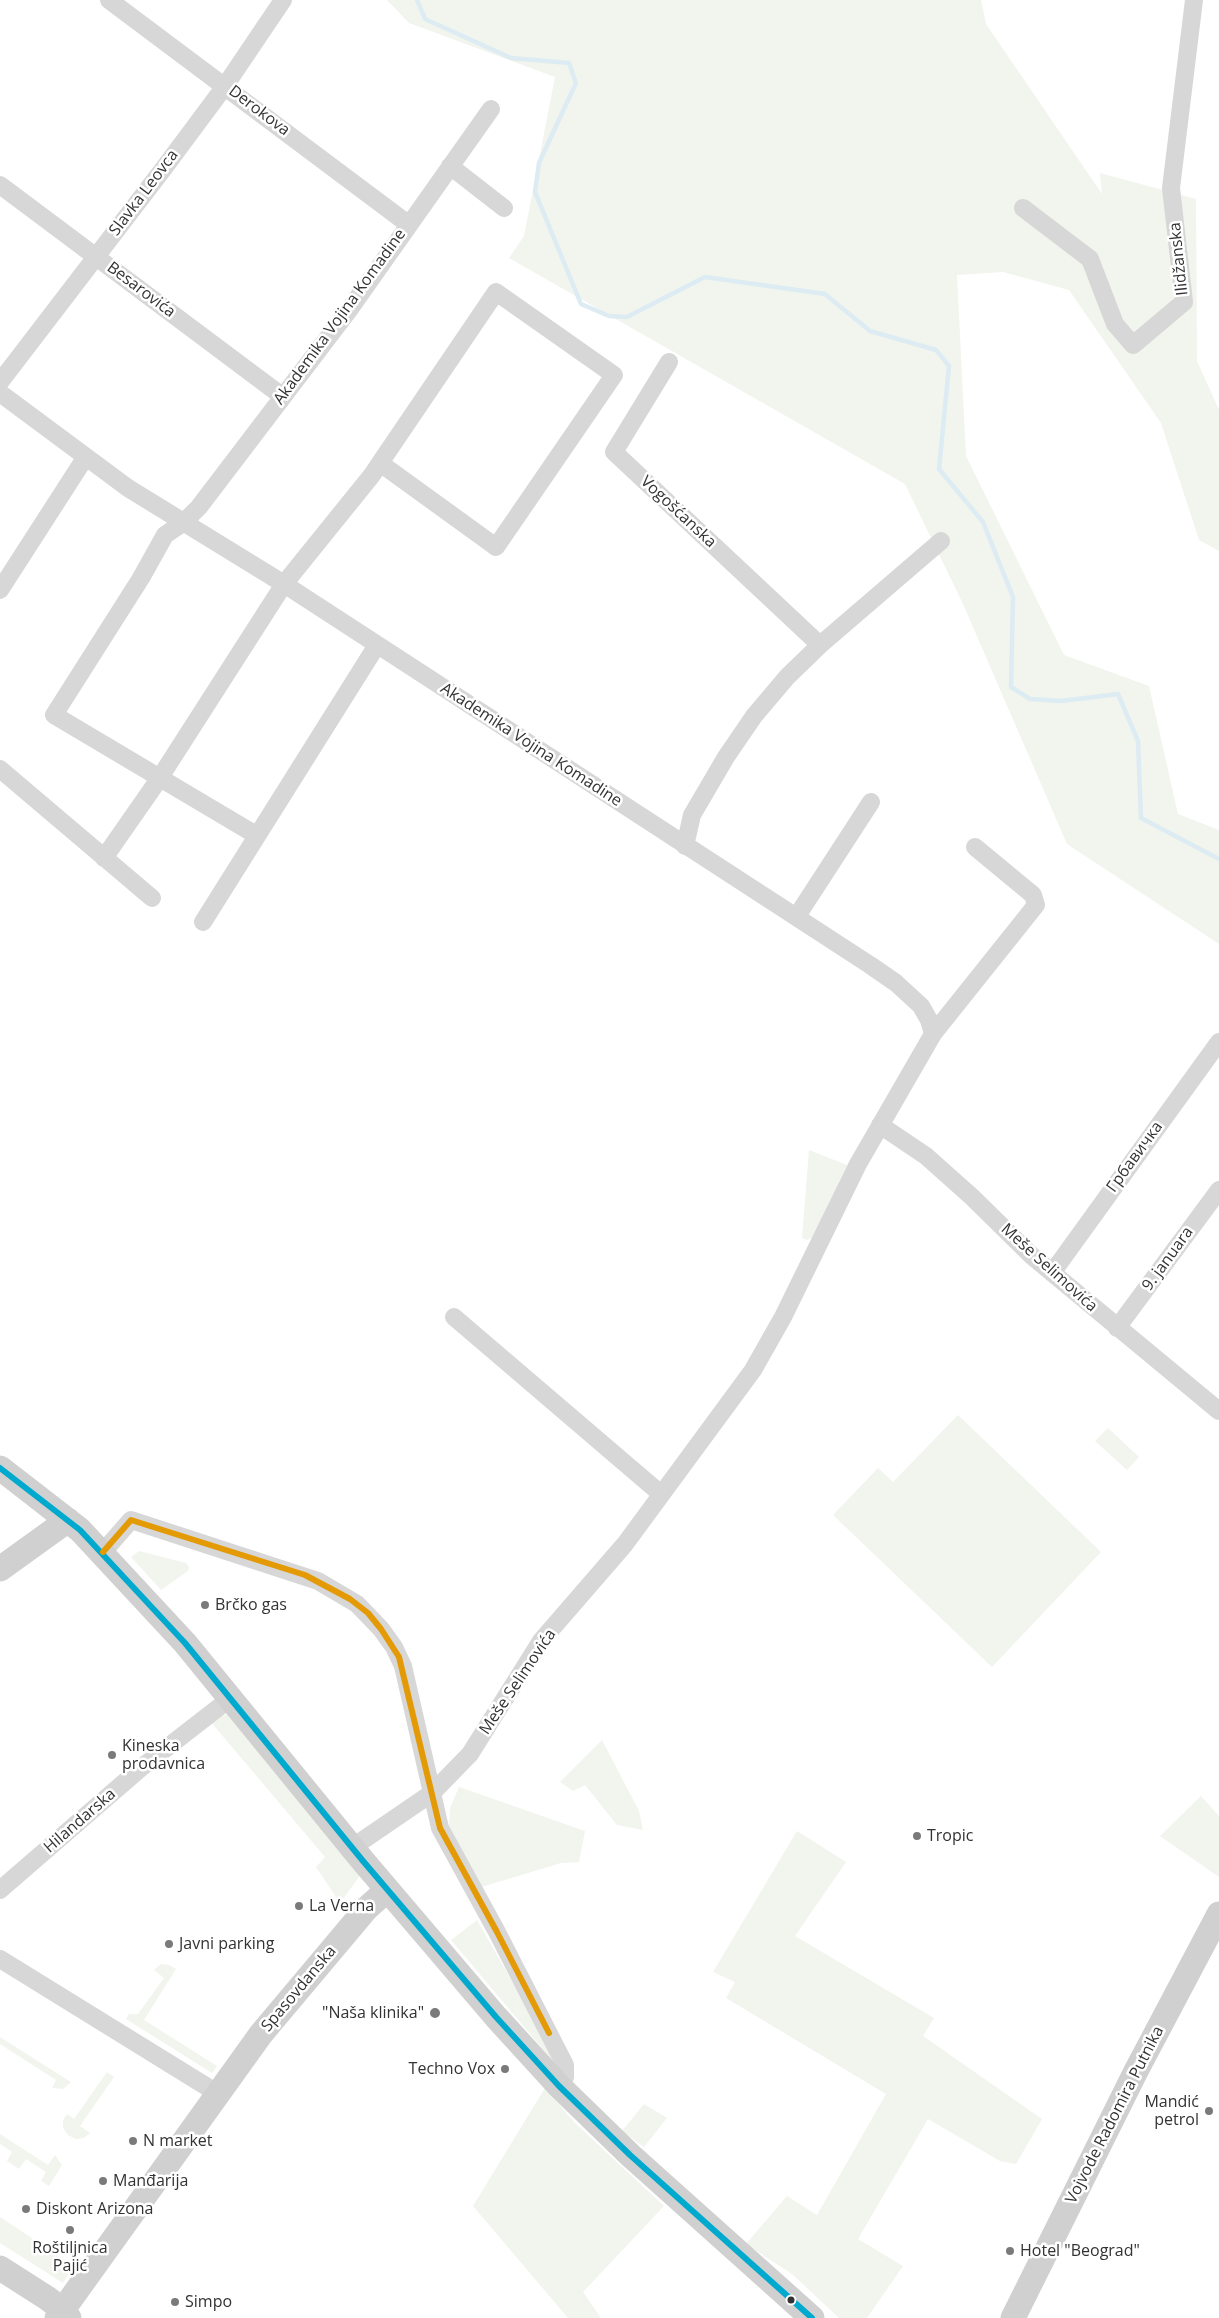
<!DOCTYPE html>
<meta charset="utf-8">
<style>
body{margin:0}
canvas{display:block;background:#fff}
</style>
<canvas width="1219" height="2318"></canvas>
<script>
const c = document.querySelector('canvas').getContext('2d');
c.lineJoin = 'round';
function paint(path, color) {
  c.fillStyle = color;
  c.fill(path, 'evenodd');
}
function toPath(rows) {
  const path = new Path2D();
  for (const r of rows) {
    path.moveTo(r[0], r[1]);
    for (let i = 2; i < r.length; i += 2) path.lineTo(r[i], r[i + 1]);
  }
  return path;
}
function strokePath(path, color, width, dash) {
  c.strokeStyle = color;
  c.lineWidth = width;
  c.lineCap = dash ? 'butt' : 'round';
  c.setLineDash(dash || []);
  c.stroke(path);
}
function drawText(font, color, halo, rows, align = 'center') {
  c.font = font + ' "Open Sans",sans-serif';
  c.lineWidth = 5;
  c.setLineDash([]);
  c.textBaseline = 'middle';
  c.strokeStyle = halo;
  c.fillStyle = color;
  for (const [text, x, y, turn = 0] of rows) {
    c.save();
    c.translate(x, y);
    c.rotate((+turn || 0) * Math.PI / 180);
    c.textAlign = isNaN(turn) ? turn : align;
    if (halo) c.strokeText(text, 0, 0);
    c.fillText(text, 0, 0);
    c.restore();
  }
}
const green = toPath([
 [387,0,981,0,986,24,1102,194,1100,173,1196,199,1197,361,1219,410,1219,551,1199,540,1161,423,1069,290,1003,272,957,275,966,456,1064,655,1149,686,1178,814,1219,830,1219,944,1067,844,963,604,905,484,509,258,524,236,555,77,409,23],
 [809,1150,847,1165,813,1237,807,1240,802,1238],
 [958,1415,1101,1552,992,1667,833,1515,878,1468,893,1482],
 [1108,1428,1139,1457,1127,1470,1095,1441],
 [139,1551,186,1563,189,1567,188,1571,161,1590,131,1557],
 [227,1714,243,1723,362,1873,340,1903,316,1867,325,1857,210,1721],
 [602,1740,639,1811,643,1830,617,1825,585,1785,573,1791,560,1782],
 [459,1787,585,1831,579,1862,561,1863,478,1888,449,1826,450,1808],
 [1201,1796,1219,1816,1219,1877,1160,1836],
 [797,1831,846,1862,795,1936,934,2018,923,2036,1042,2119,1016,2164,1000,2161,928,2119,858,2239,903,2266,867,2318,839,2318,792,2274,746,2244,787,2196,817,2215,886,2094,726,1998,735,1982,713,1972],
 [477,1920,554,2055,552,2060,451,1940],
 [161,1964,169,1965,176,1969,144,2020,217,2066,212,2073,126,2019,129,2014,138,2014,164,1978,154,1970],
 [0,2037,71,2082,63,2089,52,2088,56,2080,0,2044],
 [107,2072,114,2077,80,2126,90,2133,84,2138,76,2139,68,2135,63,2128,63,2120,67,2114,74,2119],
 [545,2088,575,2123,664,2206,583,2292,601,2318,568,2318,473,2206],
 [644,2104,667,2118,644,2147,622,2131],
 [0,2134,48,2165,55,2155,62,2165,49,2186,41,2181,46,2172,26,2159,19,2169,7,2161,12,2152,0,2144],
 [0,2217,74,2266,63,2283,0,2243]
]);
const stream = toPath([
 [417,0,425,19,511,58,569,63,576,83,539,163,535,192,581,304,609,316,627,317,705,277,825,294,870,331,936,350,949,366,939,469,983,522,1013,597,1011,687,1030,699,1061,701,1118,694,1138,741,1141,818,1219,859]
]);
const street = toPath([
 [109,0,408,224],
 [450,166,504,208],
 [0,185,282,396],
 [1023,208,1090,259,1115,324,1133,345,1184,302,1171,188,1194,0],
 [669,362,614,452,820,645],
 [0,382,164,168,225,86,283,0],
 [0,393,128,488,284,584,870,965,896,983,921,1006,929,1020,933,1034,858,1164,783,1317,753,1370,625,1544,541,1641,470,1754,432,1793,353,1847],
 [0,590,85,458],
 [0,769,152,898],
 [256,835,54,715,141,578,165,535,184,522,199,507,349,310,491,109],
 [685,846,692,815,726,757,754,716,787,677,820,645,941,541],
 [104,858,159,779,284,584,372,475,380,463,496,292,614,375,496,547,380,463],
 [797,916,871,802],
 [203,922,377,645],
 [933,1034,1036,905,1033,895,975,847],
 [880,1125,926,1156,972,1197,1032,1256,1219,1411],
 [1052,1273,1219,1042],
 [454,1317,661,1494],
 [1117,1328,1219,1190],
 [103,1552,131,1520,318,1581,357,1604,381,1629,394,1647,403,1666,440,1828,497,1932,565,2065,565,2077,559,2086],
 [0,1890,142,1767,232,1697],
 [0,1959,217,2093]
]);
const secondary = toPath([
 [0,1468,80,1530,185,1643,363,1861,496,2017,559,2086,630,2155,812,2318],
 [0,1569,68,1520],
 [0,2268,47,2298,63,2310,69,2318],
 [57,2318,261,2034,366,1909,387,1890],
 [1013,2318,1136,2071,1219,1914]
]);
const bus1 = toPath([
 [0,1468,80,1530,185,1643,363,1861,496,2017,559,2086,630,2155,812,2318]
]);
const bus2 = toPath([
 [103,1552,131,1520,305,1575,350,1599,368,1613,381,1629,399,1657,440,1828,497,1932,549,2033]
]);
const markers = [
 [205,1605,5,"#7a7a7a"],
 [112,1755,5,"#7a7a7a"],
 [917,1836,5,"#7a7a7a"],
 [299,1906,5,"#7a7a7a"],
 [169,1944,5,"#7a7a7a"],
 [435,2013,6,"#7a7a7a"],
 [505,2069,5,"#7a7a7a"],
 [1209,2111,5,"#7a7a7a"],
 [133,2141,5,"#7a7a7a"],
 [103,2181,5,"#7a7a7a"],
 [26,2209,5,"#7a7a7a"],
 [70,2230,5,"#7a7a7a"],
 [1010,2251,5,"#7a7a7a"],
 [791,2300,4.5,"#333"],
 [175,2302,5,"#7a7a7a"]
];
const streetNames = [
 ["Derokova",259,111,37],
 ["Slavka Leovca",144,193,-53],
 ["Ilidžanska",1179,259,-96],
 ["Besarovića",141,290,37],
 ["Akademika Vojina Komadine",340,317,-54],
 ["Vogošćanska",678,512,43],
 ["Akademika Vojina Komadine",531,745,33],
 ["Грбавичка",1135,1157,-54],
 ["9. januara",1168,1259,-54],
 ["Meše Selimovića",1049,1268,42],
 ["Meše Selimovića",518,1682,-56],
 ["Hilandarska",80,1821,-41],
 ["Spasovdanska",299,1989,-50],
 ["Vojvode Radomira Putnika",1115,2115,-63]
];
const poiNames = [
 ["Brčko gas",215,1605],
 ["Kineska",122,1746],
 ["prodavnica",122,1764],
 ["Tropic",927,1836],
 ["La Verna",309,1906],
 ["Javni parking",179,1944],
 ["\"Naša klinika\"",424,2013,"right"],
 ["Techno Vox",495,2069,"right"],
 ["Mandić",1199,2102,"right"],
 ["petrol",1199,2120,"right"],
 ["N market",143,2141],
 ["Manđarija",113,2181],
 ["Diskont Arizona",36,2209],
 ["Roštiljnica",70,2248,"center"],
 ["Pajić",70,2266,"center"],
 ["Hotel \"Beograd\"",1020,2251],
 ["Simpo",185,2302]
];
paint(green, '#f1f5ed');
strokePath(stream, '#ddebf3', 4.5);
strokePath(street, '#d7d7d7', 18);
strokePath(secondary, '#d0d0d0', 25);
strokePath(bus1, '#00a9ce', 6);
strokePath(bus2, '#e39a05', 6);
for (const [x, y, r, color] of markers) {
  const dot = new Path2D();
  dot.arc(x, y, r, 0, 2 * Math.PI);
  c.fillStyle = color;
  c.fill(dot);
  strokePath(dot, '#fff', 2);
}
drawText('16px', '#333', '#fff', streetNames);
drawText('16px', '#333', '#fff', poiNames, 'left');
</script>
